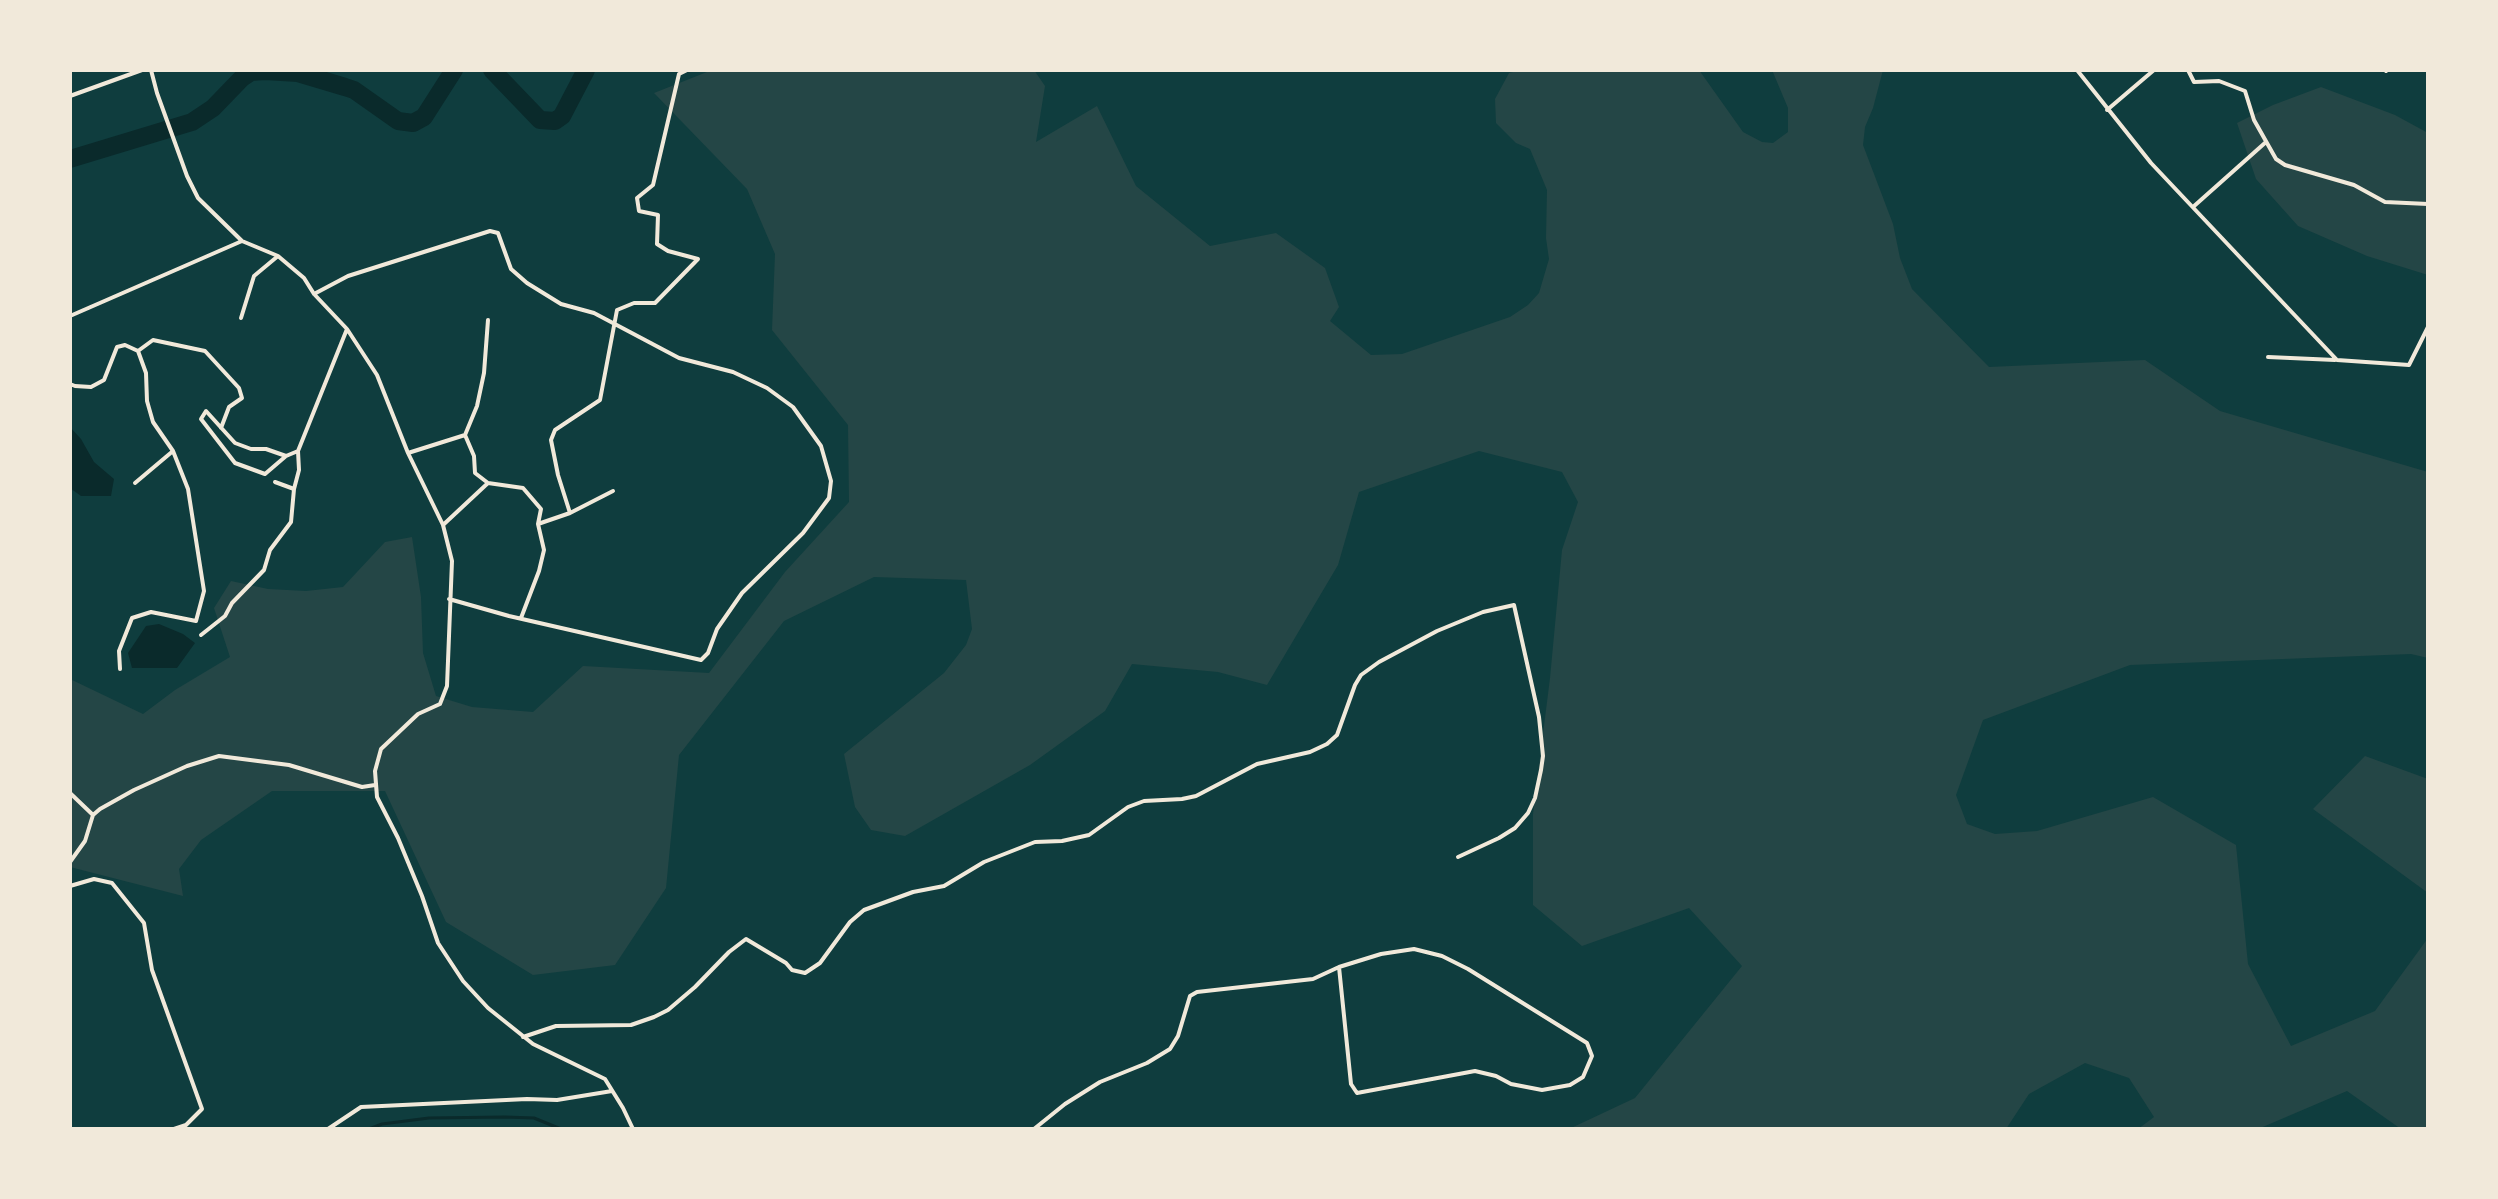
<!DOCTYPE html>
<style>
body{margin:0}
#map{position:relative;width:2498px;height:1199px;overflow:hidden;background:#0f3d3e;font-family:"Archivo Narrow",sans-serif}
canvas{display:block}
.frame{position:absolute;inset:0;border:72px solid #f1e9da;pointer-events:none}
</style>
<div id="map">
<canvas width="2498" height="1199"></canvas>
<div class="frame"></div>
</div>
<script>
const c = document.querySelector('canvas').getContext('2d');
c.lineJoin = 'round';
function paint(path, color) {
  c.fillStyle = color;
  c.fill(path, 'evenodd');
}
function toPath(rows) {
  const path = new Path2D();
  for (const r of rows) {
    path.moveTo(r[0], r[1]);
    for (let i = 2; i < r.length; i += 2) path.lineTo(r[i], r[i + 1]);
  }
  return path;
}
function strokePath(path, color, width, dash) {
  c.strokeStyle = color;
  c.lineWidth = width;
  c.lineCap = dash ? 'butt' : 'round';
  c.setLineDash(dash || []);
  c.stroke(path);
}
const green = toPath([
 [712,70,1034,70,1045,86,1036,142,1097,106,1136,186,1210,246,1276,233,1325,268,1339,307,1330,321,1371,355,1402,354,1510,317,1528,305,1539,293,1549,259,1546,238,1547,190,1530,149,1516,143,1496,123,1495,99,1509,73,1521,70,1699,70,1743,132,1762,142,1773,143,1788,132,1788,108,1772,70,1883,70,1873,108,1865,127,1863,145,1893,224,1900,258,1912,289,1989,367,2145,360,2220,411,2428,472,2428,658,2411,654,2130,665,1983,720,1956,795,1967,824,1995,834,2037,831,2153,797,2236,845,2248,964,2291,1046,2375,1011,2428,938,2428,1127,2401,1129,2347,1091,2258,1129,2138,1129,2154,1117,2129,1078,2085,1063,2029,1094,2006,1129,1569,1129,1635,1098,1742,966,1689,908,1582,946,1533,905,1533,814,1550,678,1562,550,1578,502,1562,472,1479,451,1359,492,1338,565,1267,685,1218,672,1132,664,1105,711,1030,765,905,836,871,830,855,807,844,754,944,673,966,645,972,629,966,580,874,577,784,621,679,755,666,888,615,965,533,975,446,922,385,791,272,791,201,840,179,869,183,896,70,867,70,679,143,714,175,690,230,657,214,608,231,581,268,589,306,591,343,587,385,542,412,537,421,597,423,653,436,696,472,707,533,712,583,666,709,673,785,572,849,502,848,425,772,330,775,254,747,189,654,93],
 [2321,87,2395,115,2428,133,2428,275,2367,256,2298,226,2256,179,2237,123,2273,105],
 [2365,756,2428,779,2428,893,2313,809]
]);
const water = toPath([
 [70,427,81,439,94,462,114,479,111,496,81,496,70,488],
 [159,624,183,634,195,643,177,668,132,668,128,653,146,626]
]);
const stream = toPath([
 [369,1129,382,1124,429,1118,505,1117,534,1118,561,1129]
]);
const river = toPath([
 [492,70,540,120,555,121,562,116,586,70],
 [70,159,192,122,213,108,242,78,251,72,265,71,298,73,345,87,354,90,398,121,413,123,424,117,454,70]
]);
const minor = toPath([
 [151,70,157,93,187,176,198,198,242,241,278,256,304,278,314,294,347,329,377,375,408,453,443,525,452,561,447,686,440,704,418,714,381,749,375,771,377,797,398,838,422,896,438,943,463,981,488,1008,533,1044,605,1079,623,1108,633,1129],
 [2077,70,2151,163,2337,360,2409,365,2428,327],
 [2188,70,2194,82,2219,81,2245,91,2254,120,2276,159,2285,165,2354,185,2385,202,2428,204],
 [2386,71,2387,70],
 [70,96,142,70],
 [2107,110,2154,70],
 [2193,207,2266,142],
 [314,294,348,276,490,231,498,233,511,269,527,283,561,304,594,313,679,358,733,372,767,388,793,407,821,446,831,481,829,498,803,533,742,593,717,629,708,653,701,660,509,616,449,599],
 [70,316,242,241],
 [241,318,254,276,278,256],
 [488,320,484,373,477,406,465,435,474,456,475,473,488,483,523,488,541,509,538,524,544,550,539,571,521,618],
 [2268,357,2335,360],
 [70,384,75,386,91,387,104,380,117,347,125,345,138,351,153,340,205,351,239,388,242,398,229,407,221,428],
 [408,453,465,435],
 [286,456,266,449,251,449,235,443,206,411,201,419,235,463,265,474,286,456,298,451],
 [275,482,294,489],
 [135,483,173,451],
 [570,513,558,475,551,440,555,430,600,400,617,310,634,303,655,303,698,259,668,251,657,244,658,215,639,211,637,198,653,185,679,74,687,70],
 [538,524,570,513,613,491],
 [443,525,488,483],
 [201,635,225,616,232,603,264,570,270,550,291,522,294,489,299,470,298,451,347,329],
 [120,669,119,651,132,618,151,612,196,621,204,591,188,489,173,451,153,422,147,401,146,373,138,351],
 [70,793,93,815],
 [70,862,85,841,93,815,100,809,134,790,187,766,219,756,289,765,362,787,375,785],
 [70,886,94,879,112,883,144,923,152,970,202,1109,186,1125,174,1129],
 [523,1037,556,1026,631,1025,654,1017,668,1010,695,987,729,952,746,939,786,963,792,970,805,973,820,963,850,922,864,910,913,892,944,886,984,862,1035,842,1062,841,1089,835,1128,807,1144,801,1182,799,1196,796,1257,764,1310,752,1327,744,1337,735,1355,685,1361,675,1379,662,1437,631,1483,612,1514,605,1539,717,1543,756,1541,770,1535,798,1528,813,1515,828,1499,838,1458,857],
 [328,1129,361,1107,527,1099,557,1100,612,1091],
 [1034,1129,1065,1104,1100,1082,1147,1063,1170,1049,1178,1036,1190,996,1197,992,1313,979,1339,967,1381,954,1414,949,1442,956,1468,969,1587,1043,1592,1056,1583,1077,1570,1085,1542,1090,1511,1084,1496,1076,1475,1071,1357,1093,1351,1084,1339,967]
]);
paint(green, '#244646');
paint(water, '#0a2a2b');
strokePath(stream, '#0a2a2b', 3);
strokePath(river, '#0a2a2b', 18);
strokePath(minor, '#f1e9da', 4);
</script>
